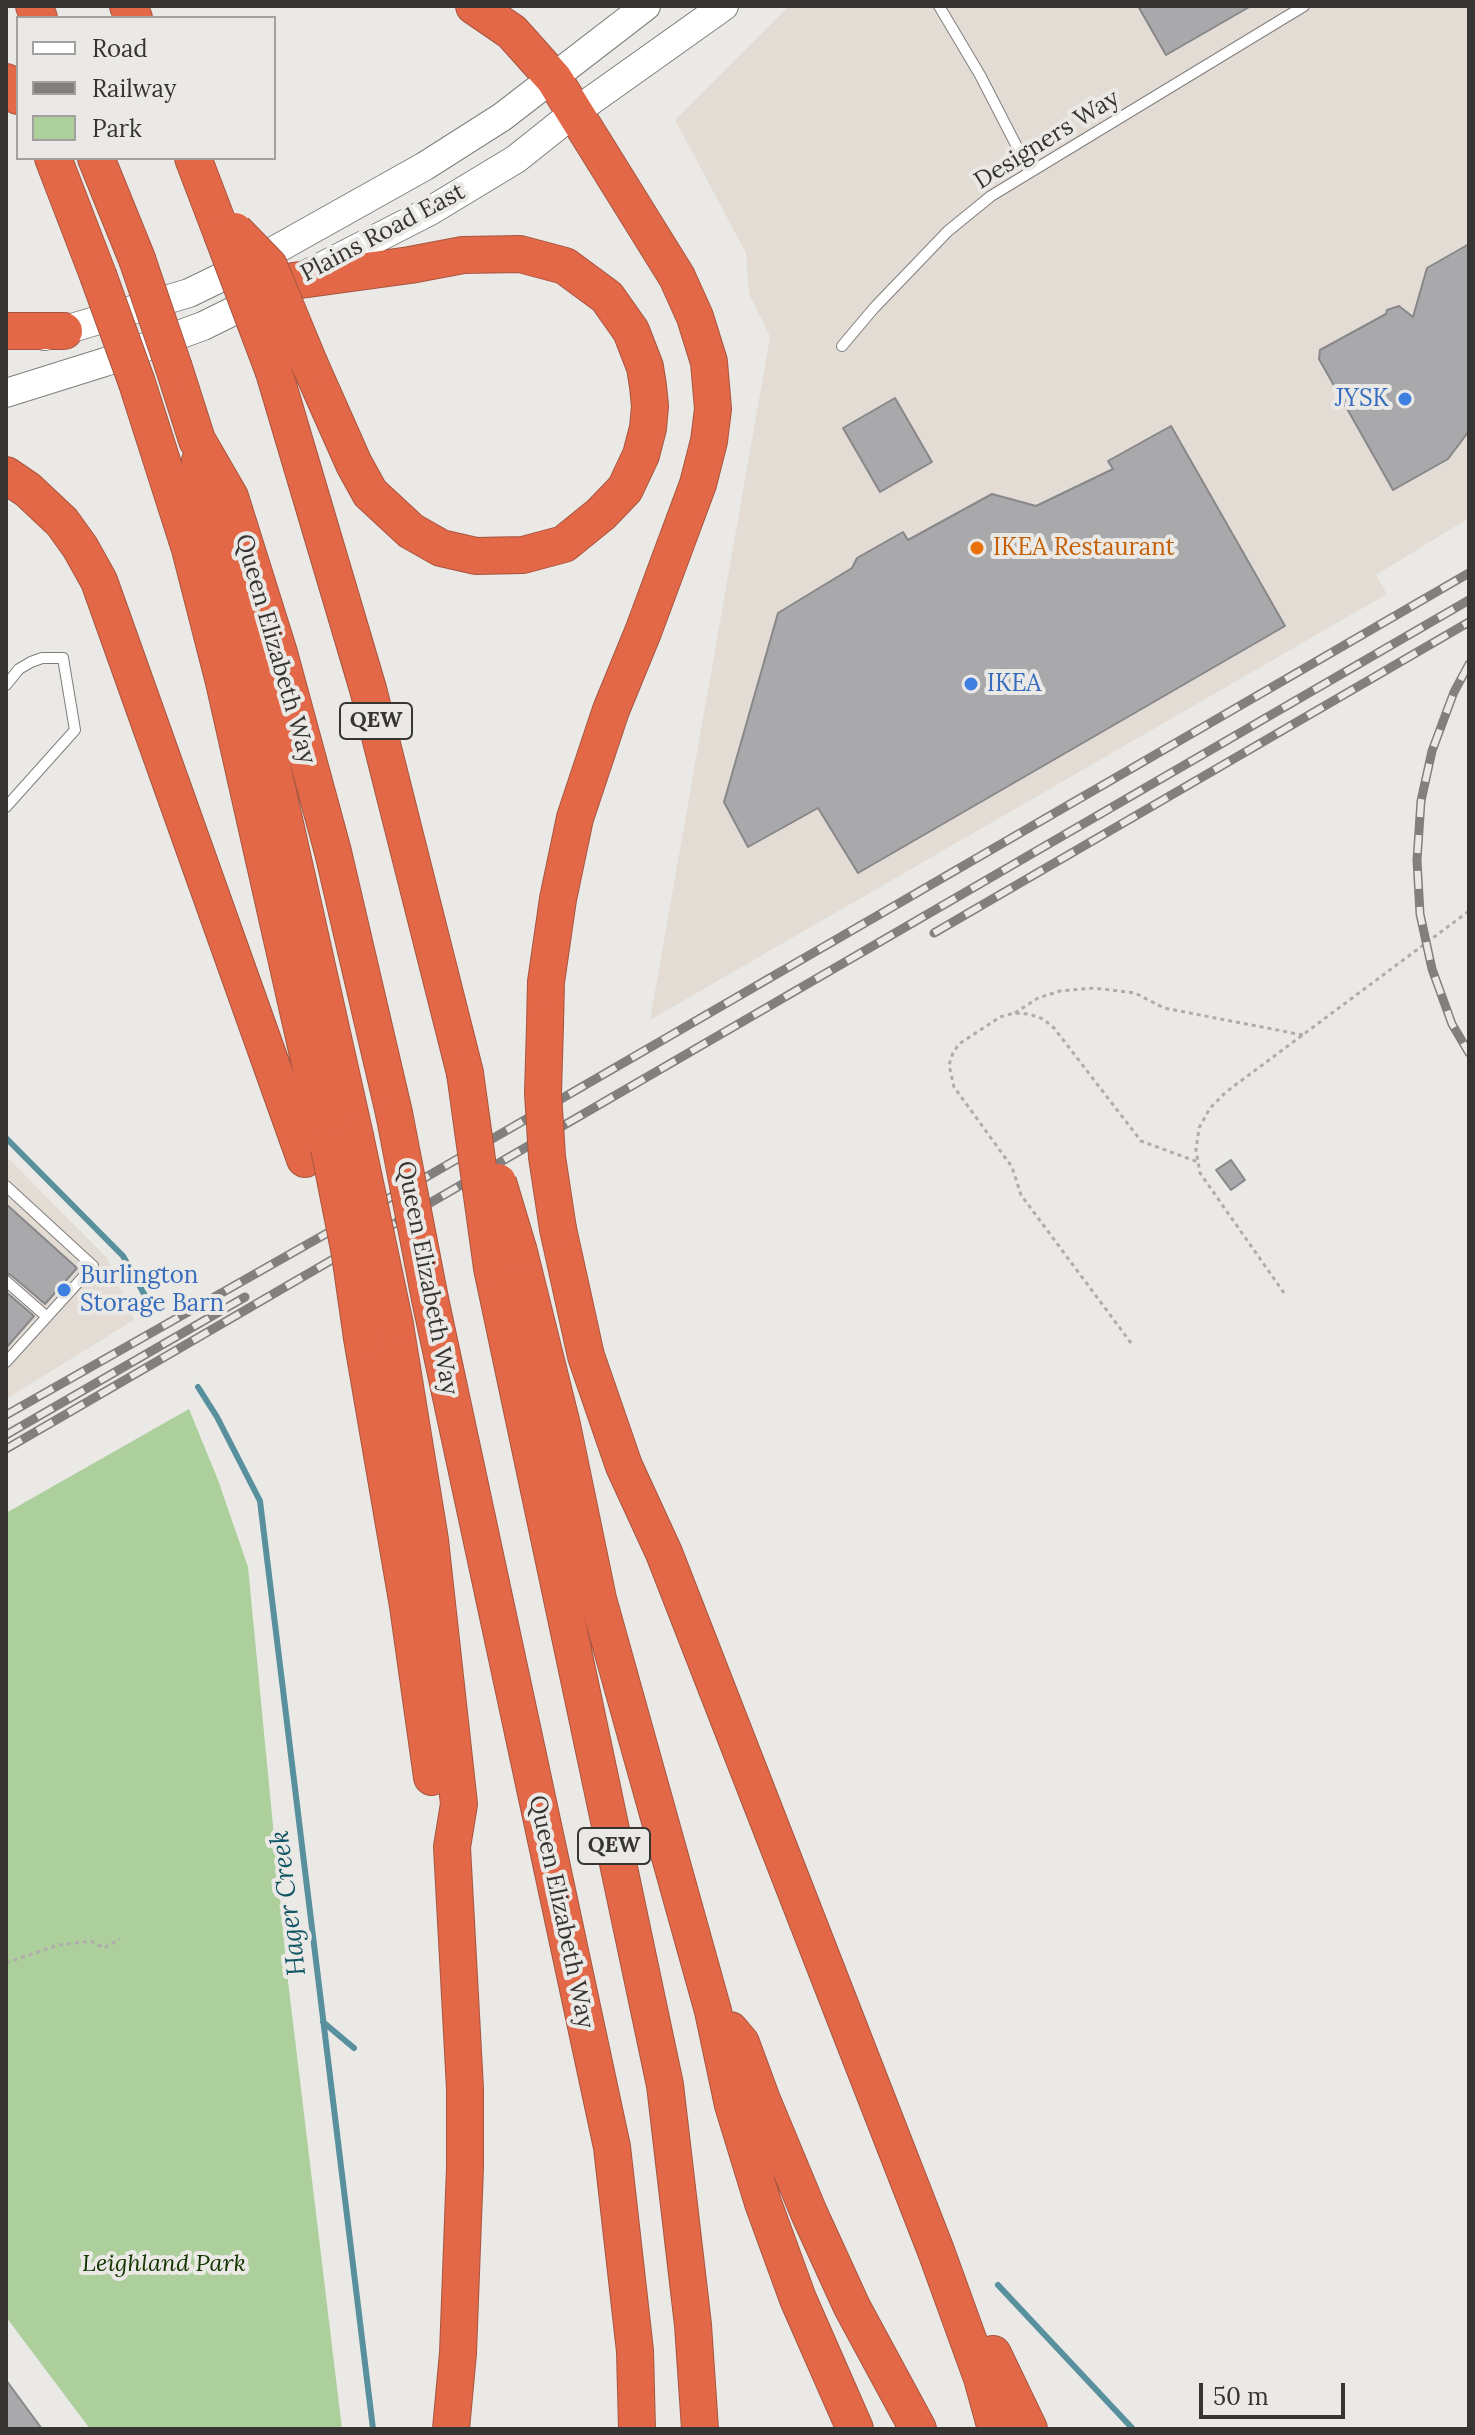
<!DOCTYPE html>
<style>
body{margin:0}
#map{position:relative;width:1475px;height:2435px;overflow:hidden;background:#ebe9e6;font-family:Lora,serif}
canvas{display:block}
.frame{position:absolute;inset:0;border:8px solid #363534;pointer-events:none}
.legend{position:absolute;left:16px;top:16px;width:260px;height:144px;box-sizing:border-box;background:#ebe9e6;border:2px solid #a3a19f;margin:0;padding:10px 14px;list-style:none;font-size:24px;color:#363534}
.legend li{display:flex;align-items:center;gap:16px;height:40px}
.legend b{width:40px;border:2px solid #a3a19f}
.scale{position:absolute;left:1199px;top:2383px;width:146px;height:36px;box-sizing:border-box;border:4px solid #363534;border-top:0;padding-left:10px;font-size:24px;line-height:28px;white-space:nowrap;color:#363534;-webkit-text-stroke:6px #ebe9e6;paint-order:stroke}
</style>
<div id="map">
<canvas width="1475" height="2435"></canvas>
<div class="frame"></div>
<ul class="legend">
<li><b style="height:10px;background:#fff"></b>Road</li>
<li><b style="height:10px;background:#82807f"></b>Railway</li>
<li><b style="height:22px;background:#accf9c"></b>Park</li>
</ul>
<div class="scale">50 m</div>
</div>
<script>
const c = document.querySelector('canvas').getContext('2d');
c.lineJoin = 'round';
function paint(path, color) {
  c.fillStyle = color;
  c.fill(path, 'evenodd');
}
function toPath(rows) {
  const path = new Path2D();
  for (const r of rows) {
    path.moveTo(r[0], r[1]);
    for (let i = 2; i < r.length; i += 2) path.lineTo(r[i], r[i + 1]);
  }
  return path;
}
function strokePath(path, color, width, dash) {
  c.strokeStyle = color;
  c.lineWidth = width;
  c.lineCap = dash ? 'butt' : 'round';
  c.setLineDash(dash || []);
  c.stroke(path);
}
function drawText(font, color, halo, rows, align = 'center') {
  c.font = font + ' Lora,serif';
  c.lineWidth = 8;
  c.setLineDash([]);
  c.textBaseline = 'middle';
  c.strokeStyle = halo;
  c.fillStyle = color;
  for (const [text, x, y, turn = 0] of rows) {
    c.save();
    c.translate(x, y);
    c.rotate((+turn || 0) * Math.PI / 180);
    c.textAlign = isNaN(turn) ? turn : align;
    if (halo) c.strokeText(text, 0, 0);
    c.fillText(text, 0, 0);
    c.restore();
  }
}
const built = toPath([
 [789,6,1469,6,1469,518,1376,575,1387,594,650,1020,770,337,749,294,746,253,675,120],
 [6,1156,108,1259,134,1320,6,1399]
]);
const green = toPath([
 [189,1409,218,1480,248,1567,288,1981,342,2429,90,2429,6,2317,6,1513]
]);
const stream = toPath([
 [6,1138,123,1256,148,1301],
 [198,1387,217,1417,260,1501,373,2429],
 [323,2022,354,2048],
 [998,2285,1133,2429]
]);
const building = toPath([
 [1138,6,1251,6,1166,55,1138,6],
 [1469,244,1469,431,1448,459,1393,490,1319,359,1320,350,1386,314,1387,310,1399,306,1413,317,1427,268,1469,244],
 [895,398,932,462,880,492,843,428,895,398],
 [1171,426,1285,626,858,873,818,808,748,847,724,802,778,613,852,568,857,558,903,532,908,540,992,494,1036,506,1113,469,1108,461,1171,426],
 [1231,1160,1245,1180,1231,1190,1216,1170,1231,1160],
 [6,1204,77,1268,45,1304,11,1275,6,1273,6,1204],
 [6,1292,34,1316,6,1348,6,1292],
 [6,2380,42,2429,6,2429,6,2380]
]);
const path = toPath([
 [1015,1013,1038,998,1060,991,1094,988,1135,993,1164,1008,1303,1035],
 [1284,1293,1200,1173,1196,1150,1199,1128,1210,1108,1226,1092,1469,911],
 [1131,1343,1021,1195,1012,1167,954,1087,949,1065,953,1053,959,1044,1000,1017,1014,1013,1029,1014,1043,1019,1054,1028,1141,1141,1198,1162],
 [6,1963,58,1945,91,1941,104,1948,120,1939]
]);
const lane = toPath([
 [939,6,980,75,1030,172],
 [842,346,874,308,948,231,991,196,1304,6],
 [6,685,19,669,31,662,42,658,63,658,75,730,6,807],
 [6,1186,93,1266,6,1362],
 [6,1281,47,1317]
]);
const secondary = toPath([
 [309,273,430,211,516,159,575,112,724,6],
 [45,336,189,293,259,259,425,166,502,117,646,6],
 [6,393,105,362,203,326,264,296]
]);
const highway = toPath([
 [34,6,39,18],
 [128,6,134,18],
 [474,6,512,32,554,79,677,277,695,317,709,362,713,409,709,441,698,484,643,632,611,710,575,818,558,899,546,982,545,1025],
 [6,82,18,96],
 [53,158,98,275],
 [96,158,137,259],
 [193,158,222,234],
 [293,281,410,265,463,255,520,254,565,266,607,297,631,331,645,367,648,386,650,406,648,428,641,455,625,489,601,514,564,544,523,555,476,556,441,548,411,531,370,493,354,464,310,365],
 [6,331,64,331],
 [174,368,197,440,230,497,279,653,333,852,394,1113],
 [274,372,368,689,465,1073],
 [137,383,190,549,224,682,329,1148],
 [200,461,207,511,251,672,355,1136],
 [6,475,28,490,62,522,80,547,99,581,305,1159],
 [558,1229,586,1356,624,1466,664,1553,936,2251,982,2378,996,2429],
 [519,1252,562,1425,598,1599,713,2011,733,2105,763,2203,798,2299,855,2429],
 [492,1268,665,2085,693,2325,700,2429],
 [430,1299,612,2147,635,2351,637,2429],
 [395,1325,430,1540,459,1804,452,1847,465,2089,465,2167,458,2353,451,2429],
 [362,1338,408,1606,432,1777],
 [730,2030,741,2043,762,2100,809,2213,852,2307,918,2429],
 [993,2354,1029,2429]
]);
const rail = toPath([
 [1469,664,1454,692,1432,751,1421,801,1417,860,1420,914,1432,969,1452,1024,1469,1053],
 [934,933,1469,622],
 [6,1415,428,1176,1469,573],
 [6,1435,245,1297],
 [6,1449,1469,600]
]);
const highwayBridge = toPath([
 [235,231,269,266,310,365],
 [222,234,274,372],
 [137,259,174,368],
 [98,275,137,383],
 [545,1025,543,1093,547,1157,558,1229],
 [465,1073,492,1268],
 [394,1113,430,1299],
 [355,1136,395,1325],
 [329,1148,350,1254,362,1338],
 [498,1182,519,1252]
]);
const markers = [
 [1405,399,8,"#3f7fe0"],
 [977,548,8,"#e8710a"],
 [971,684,8,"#3f7fe0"],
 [64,1290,8,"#3f7fe0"]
];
const shields = [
 [376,721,72],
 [614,1846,72]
];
const shieldNames = [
 ["QEW",376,721],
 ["QEW",614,1846]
];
const streetNames = [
 ["Designers Way",1047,140,-32],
 ["Plains Road East",383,233,-28],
 ["Queen Elizabeth Way",275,649,74],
 ["Queen Elizabeth Way",427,1278,79],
 ["Queen Elizabeth Way",561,1912,78]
];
const shopNames = [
 ["JYSK",1389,399,"right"],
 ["IKEA",987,684],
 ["Burlington",80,1276],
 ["Storage Barn",80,1304]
];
const foodNames = [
 ["IKEA Restaurant",993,548]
];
const parkNames = [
 ["Leighland Park",164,2264]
];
const waterNames = [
 ["Hager Creek",289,1903,-97]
];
paint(built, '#e3dcd4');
paint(green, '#accf9c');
strokePath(stream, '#58909e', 6);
paint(building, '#a9a8ab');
strokePath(building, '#88878a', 2);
strokePath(lane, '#807e7c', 12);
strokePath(secondary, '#807e7c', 30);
strokePath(highway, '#a65641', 38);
strokePath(path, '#afadab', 3, [4, 4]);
strokePath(lane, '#fff', 10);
strokePath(secondary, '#fff', 28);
strokePath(highway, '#e26848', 36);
strokePath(rail, '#82807f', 9);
strokePath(rail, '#ebe9e6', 6, [18]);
strokePath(highwayBridge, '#a65641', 38, []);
strokePath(highwayBridge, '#e26848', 36);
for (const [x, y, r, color] of markers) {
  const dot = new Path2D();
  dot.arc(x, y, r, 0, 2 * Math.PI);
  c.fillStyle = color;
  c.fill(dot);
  strokePath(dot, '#ebe9e6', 3);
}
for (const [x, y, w] of shields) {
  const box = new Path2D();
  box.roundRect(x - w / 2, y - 18, w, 36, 6);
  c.fillStyle = '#ebe9e6';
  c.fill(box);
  strokePath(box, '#363534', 2);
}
drawText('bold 22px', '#363534', null, shieldNames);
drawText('24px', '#363534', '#ebe9e6', streetNames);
drawText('24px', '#366cbe', '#ebe9e6', shopNames, 'left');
drawText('24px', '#c56008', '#ebe9e6', foodNames, 'left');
drawText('italic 24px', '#133500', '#ebe9e6', parkNames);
drawText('italic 26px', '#115664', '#ebe9e6', waterNames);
</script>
